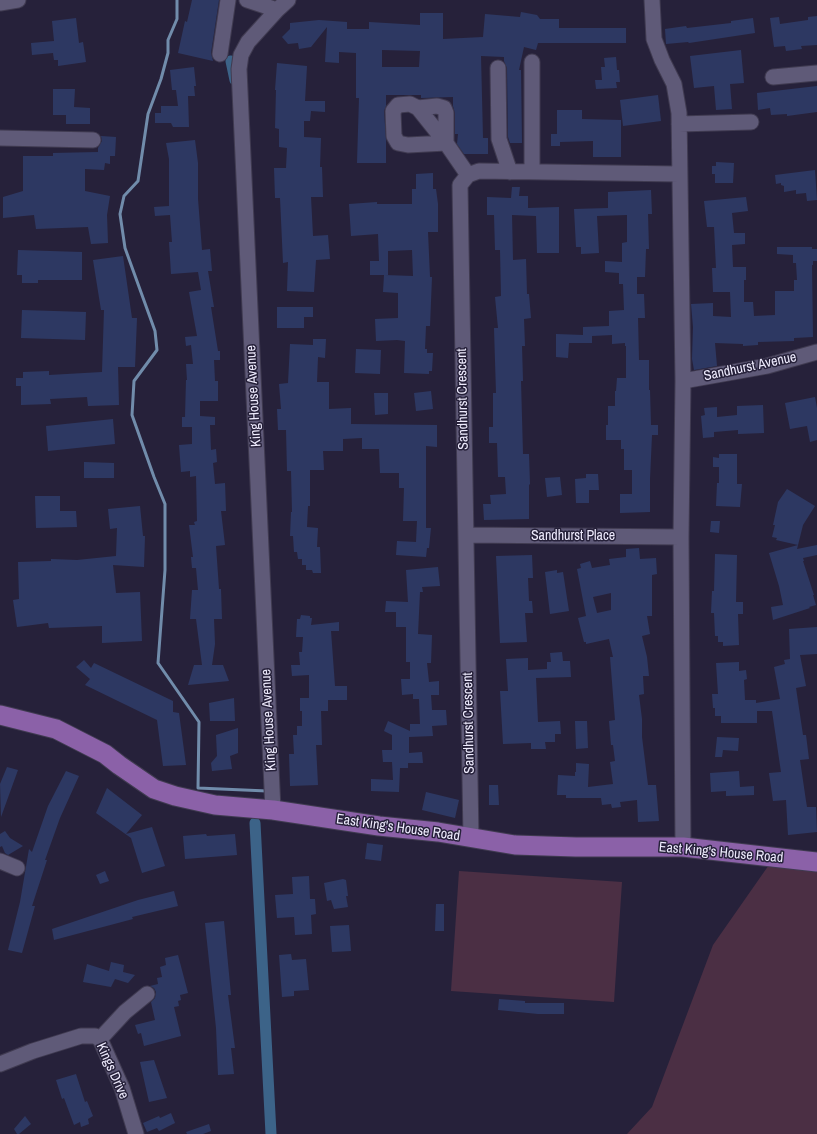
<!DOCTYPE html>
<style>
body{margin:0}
canvas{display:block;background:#26213a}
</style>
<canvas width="817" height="1134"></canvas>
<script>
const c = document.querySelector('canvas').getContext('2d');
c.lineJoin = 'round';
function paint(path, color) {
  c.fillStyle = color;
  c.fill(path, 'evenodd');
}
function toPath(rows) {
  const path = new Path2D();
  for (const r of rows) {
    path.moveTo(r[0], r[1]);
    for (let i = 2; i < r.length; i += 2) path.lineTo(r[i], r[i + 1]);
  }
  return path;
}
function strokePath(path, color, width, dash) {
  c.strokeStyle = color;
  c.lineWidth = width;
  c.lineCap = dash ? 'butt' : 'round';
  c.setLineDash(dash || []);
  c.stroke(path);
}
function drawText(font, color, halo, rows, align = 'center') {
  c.font = font + ' "Archivo Narrow",sans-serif';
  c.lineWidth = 3;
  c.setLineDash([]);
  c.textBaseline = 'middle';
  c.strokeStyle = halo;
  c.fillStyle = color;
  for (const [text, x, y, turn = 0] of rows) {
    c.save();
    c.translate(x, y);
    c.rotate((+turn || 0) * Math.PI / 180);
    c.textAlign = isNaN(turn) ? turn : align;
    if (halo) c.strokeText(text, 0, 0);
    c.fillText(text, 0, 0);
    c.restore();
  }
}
const green = toPath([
 [771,862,817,868,817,1134,627,1134,652,1107,713,945],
 [459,871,622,882,614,1002,451,991]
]);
const stream = toPath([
 [177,0,177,19,168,40,168,53,161,79,148,114,138,181,124,196,120,214,125,248,155,331,157,350,134,381,132,415,154,477,165,504,165,570,158,663,199,722,198,788,267,791]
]);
const canal = toPath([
 [231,61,235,80],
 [255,823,271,1134]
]);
const building = toPath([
 [192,0,219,0,211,53,213,61,178,53,185,21,187,22],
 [521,12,537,15,540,19,559,19,559,28,626,28,626,43,538,43,536,50,524,47,519,70,521,70,522,143,510,143,508,137,507,68,504,61,504,57,481,56,483,138,488,138,488,154,464,154,457,144,458,134,455,134,455,113,453,106,453,97,421,98,421,95,386,95,386,106,384,111,386,140,386,163,357,163,359,98,356,98,356,53,339,52,339,63,325,62,327,27,311,47,299,49,298,43,288,44,282,37,290,29,290,23,319,20,347,22,347,29,369,29,369,22,420,25,420,13,443,13,443,39,483,37,485,14,520,17],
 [382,50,420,51,419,67,382,67],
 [817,16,817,45,801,46,802,49,786,51,785,46,774,47,770,18,779,17,780,24,808,20,808,17],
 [76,18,79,43,83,42,86,62,58,66,58,60,54,60,53,53,32,55,31,43,54,41,52,21],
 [753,18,755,33,689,43,688,42,666,44,665,29,686,26,687,28,731,23,731,21],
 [741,50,744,83,730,84,732,109,716,110,714,86,694,88,690,56],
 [616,57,617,70,619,70,620,82,616,82,617,88,596,89,595,80,602,80,601,67,605,67,604,58],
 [277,63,307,66,305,101,325,101,325,112,311,111,310,121,304,121,304,137,321,138,320,167,322,167,323,197,311,197,313,236,328,235,330,259,316,260,314,292,287,291,288,262,283,263,280,198,275,198,274,168,286,168,287,148,279,147,279,129,275,128,276,90,275,90],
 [194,67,196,86,194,86,195,96,188,96,189,127,173,127,171,123,155,123,155,113,161,113,161,106,178,106,176,90,172,90,170,70],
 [817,86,817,112,787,116,787,114,771,115,770,108,758,110,757,93],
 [53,89,75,89,74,107,90,108,90,124,66,124,66,115,53,115],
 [658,95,661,121,623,126,620,100],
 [557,110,582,110,582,119,621,120,621,157,593,157,593,141,560,142,560,146,551,146,551,134,557,134],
 [101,136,116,137,115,156,110,156,110,164,105,163,104,170,85,169,85,191,110,196,107,215,108,243,91,244,88,227,36,229,34,215,3,218,3,197,23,191,23,156,53,156,53,153,98,152,98,148,102,141],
 [195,140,198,163,198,199,202,250,210,249,212,271,208,271,214,307,211,307,218,351,220,351,220,360,214,360,215,381,218,381,218,401,200,401,200,416,215,417,215,425,210,425,211,450,216,449,217,462,213,463,215,484,225,483,226,511,221,511,225,545,216,546,219,589,221,589,222,619,214,619,215,644,212,665,223,665,229,681,188,685,194,665,202,665,196,619,190,619,192,590,198,590,196,568,192,568,191,557,193,557,189,525,195,525,194,522,197,521,196,476,190,477,190,471,181,472,179,445,192,444,192,427,182,427,182,417,185,417,186,380,187,380,186,364,193,364,191,345,186,346,185,337,197,336,189,292,201,290,198,272,171,274,169,242,172,242,170,215,155,216,154,207,169,206,169,159,166,143],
 [716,162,734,163,733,183,715,183,715,174,712,174,712,166,716,166],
 [815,170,817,200,807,201,806,193,796,194,796,190,784,192,784,186,781,185,781,183,776,184,775,175],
 [433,173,433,189,436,189,438,204,438,232,428,232,430,277,432,277,430,326,426,326,425,349,427,349,427,353,433,353,432,371,429,371,429,374,404,373,405,341,397,340,376,341,375,319,398,318,398,293,383,292,384,275,413,276,412,250,388,251,388,275,370,275,370,261,379,261,378,234,351,236,349,204,377,202,377,204,412,204,412,189,416,189,416,174],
 [512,187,520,187,519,196,528,196,528,208,559,207,559,253,537,253,536,216,512,215,513,260,526,259,527,294,529,294,531,318,524,319,525,346,522,346,523,381,521,381,523,454,529,454,530,484,529,485,529,519,484,520,483,504,491,504,490,495,506,494,505,477,498,477,497,443,489,443,489,427,493,427,493,393,496,393,494,328,498,328,495,297,501,296,500,250,495,250,494,215,487,215,487,197,511,198],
 [651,190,652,214,648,214,649,249,646,249,645,277,637,277,637,294,644,294,645,318,638,318,639,360,649,360,649,390,650,390,651,425,658,425,658,435,652,435,650,479,650,512,620,513,620,494,632,494,632,470,624,470,624,449,621,449,621,440,606,440,606,425,608,425,608,406,615,406,615,391,616,391,617,378,626,378,626,346,625,346,625,343,612,344,612,335,592,336,592,343,569,343,568,358,556,357,556,334,583,335,583,327,609,326,609,311,624,310,623,284,619,284,619,273,605,272,605,261,622,262,622,243,627,242,627,215,597,216,599,253,581,254,581,247,576,247,574,209,608,208,608,192],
 [746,197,748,211,732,213,734,233,745,233,745,244,732,245,733,267,746,267,746,280,744,280,744,302,753,302,754,316,775,315,775,291,794,291,794,280,797,280,796,263,793,263,793,255,777,254,777,247,812,247,812,249,817,249,817,261,813,261,813,265,812,265,813,337,794,338,794,341,758,342,758,345,743,346,743,344,715,343,717,366,694,370,692,359,693,327,691,304,713,303,713,316,731,317,730,292,713,292,712,268,716,268,714,227,707,227,704,201],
 [18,250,82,252,82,280,38,280,38,283,22,283,22,275,17,275],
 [123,256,132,318,137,318,135,367,118,367,119,405,88,406,87,397,50,399,51,404,21,405,21,386,16,386,16,378,23,378,23,372,49,371,49,375,102,372,104,310,101,310,93,260],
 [277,307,313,307,313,317,304,317,304,328,277,328],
 [22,310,86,312,85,340,21,338],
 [313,339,326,339,325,358,318,357,317,382,329,382,329,409,351,408,351,424,437,425,437,447,426,446,426,528,431,528,429,548,427,548,426,557,396,555,397,541,416,542,417,521,403,521,404,488,399,488,399,473,380,473,379,449,362,449,362,438,343,439,343,451,323,451,324,470,310,470,310,506,308,506,307,527,318,528,317,547,320,547,321,573,313,573,312,570,306,570,306,565,302,565,302,559,298,559,297,552,294,552,293,536,290,536,291,512,292,512,291,471,287,471,286,430,278,430,277,409,281,409,279,384,288,383,290,344,313,345],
 [356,349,381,350,380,374,355,373],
 [431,391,433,409,416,411,414,393],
 [374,393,388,393,388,414,375,415],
 [815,397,817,408,817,440,810,442,807,426,790,429,785,403],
 [763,405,764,433,738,434,738,430,714,432,714,437,703,438,701,416,705,415,704,408,717,407,717,417,737,415,737,406],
 [113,419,115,444,48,451,46,426],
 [719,454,737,454,737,484,742,484,740,507,716,506,717,483,719,483,719,467,713,467,713,457,719,458],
 [84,462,114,463,114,478,84,478],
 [586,474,598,474,599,490,589,490,589,503,576,503,575,479,586,478],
 [560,477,562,495,547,497,545,478],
 [787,489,815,506,803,525,798,545,776,540,777,538,772,537,775,525,773,525,778,502],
 [35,496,60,496,60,511,76,511,77,527,36,528],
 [140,506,143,536,145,536,144,567,113,565,116,593,140,592,142,641,102,643,102,626,49,628,48,623,17,627,13,600,19,599,18,562,51,561,51,559,77,560,116,556,117,528,110,529,108,509],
 [711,521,720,521,719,533,710,532],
 [798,545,797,549,817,545,817,555,803,558,804,561,803,561,814,595,813,595,816,605,809,607,810,608,773,620,771,607,783,605,779,586,769,553],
 [639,548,640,559,656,558,657,574,652,575,652,616,647,616,650,634,642,636,647,657,649,676,643,676,644,694,639,695,642,719,642,737,648,785,656,785,659,821,638,822,637,800,620,802,621,807,612,808,611,804,602,805,601,798,566,798,566,795,557,795,558,775,575,776,575,772,576,772,576,763,589,764,588,787,613,784,610,762,615,761,613,745,611,745,609,721,615,720,610,657,613,657,609,639,586,644,586,642,584,642,578,618,586,616,577,569,581,568,580,564,590,561,592,568,610,565,609,559,626,557,626,549],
 [611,593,611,610,597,613,593,597],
 [715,554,737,555,736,602,743,602,743,614,738,614,739,645,723,646,723,642,718,642,718,636,715,636,714,613,711,613,712,591,714,591],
 [532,555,533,578,528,578,529,601,532,601,533,613,525,613,527,642,500,643,496,556],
 [438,567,440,586,422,587,423,592,420,592,418,634,432,635,431,663,427,663,429,682,439,681,439,695,431,695,432,710,446,710,447,725,432,726,433,736,409,737,409,753,422,752,423,763,408,763,408,768,400,768,399,792,371,791,371,779,393,780,392,762,383,762,382,750,392,750,392,735,384,731,388,721,410,731,410,724,420,724,419,699,413,699,413,694,402,695,401,679,410,679,410,662,406,662,406,627,396,627,396,612,385,612,386,601,408,602,406,570],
 [557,570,557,573,563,572,569,611,550,614,545,572],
 [301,615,310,616,310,618,312,618,311,625,339,622,339,631,331,631,335,686,347,686,347,700,328,700,328,711,321,711,322,745,316,745,318,785,290,786,289,754,294,754,293,735,297,735,297,726,302,726,302,711,300,711,300,698,309,698,309,675,292,676,291,665,300,665,299,652,302,652,303,637,296,637,297,619,300,619],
 [817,627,817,654,800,655,806,686,796,688,803,735,806,735,809,759,800,760,806,801,807,807,816,807,817,832,788,835,786,800,773,801,769,773,781,772,772,711,757,711,757,723,721,723,721,716,715,716,715,708,713,708,712,694,718,694,716,663,739,662,739,671,746,670,747,679,744,680,745,700,756,700,756,703,780,699,774,667,785,664,784,660,790,659,789,629],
 [562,652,563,661,570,661,571,677,536,678,538,722,560,721,561,734,555,734,555,742,545,742,546,749,531,749,531,743,503,744,500,691,508,691,506,659,528,658,528,670,547,669,547,662,551,662,550,653],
 [84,660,91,668,94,663,173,701,173,712,179,713,186,765,163,766,157,720,85,685,90,679,76,667],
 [234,698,235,721,210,721,209,703],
 [575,721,587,721,588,748,576,749],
 [238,728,238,753,230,756,232,769,212,771,211,763,217,756,216,735],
 [717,737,739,738,738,751,723,750,722,757,715,757],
 [7,767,18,770,1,817,0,784],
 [66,771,79,776,60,818,45,860,47,860,32,906,35,906,22,953,8,950,20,902,29,849,32,852,48,806],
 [739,771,740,787,754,786,754,795,726,796,726,791,711,792,710,773],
 [489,785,498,785,499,805,489,805],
 [107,788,142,815,126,834,152,827,165,866,142,873,131,838,96,813],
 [426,792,459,800,455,818,422,810],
 [5,831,10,838,23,846,8,855,5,853,2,846,0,847,0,834],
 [206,834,207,836,235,834,237,855,185,859,183,836],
 [367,843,383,845,381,861,365,859],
 [105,871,109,881,100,884,96,875],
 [309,876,310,899,315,899,316,914,311,915,312,934,295,935,294,917,277,918,275,895,293,894,292,877],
 [343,879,346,880,348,896,346,896,348,907,334,909,331,900,327,901,324,883],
 [174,891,178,906,132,917,133,919,54,940,52,929,138,900],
 [436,904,444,904,444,931,435,931],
 [224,921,231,995,228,995,235,1048,231,1048,234,1074,218,1075,216,1028,205,923],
 [349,925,351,951,332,952,330,926],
 [291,954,292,960,306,959,309,990,294,991,294,996,282,997,279,955],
 [178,955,188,993,180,995,181,1000,178,1001,179,1006,174,1007,181,1036,144,1046,141,1033,138,1034,135,1025,155,1020,151,1002,155,998,156,992,154,988,150,986,158,984,157,978,162,977,160,967,166,965,165,958],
 [111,962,124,965,123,972,135,975,128,983,115,979,111,987,83,982,87,964,109,971],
 [499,999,525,1001,525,1003,564,1003,564,1014,538,1014,498,1010],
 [154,1060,167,1098,149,1102,140,1062],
 [76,1074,85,1102,87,1101,93,1116,88,1119,89,1124,81,1127,80,1122,74,1125,64,1098,62,1099,56,1080],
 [171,1113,175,1123,159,1131,157,1128,147,1132,143,1123,159,1116,160,1118],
 [25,1116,31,1124,19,1134,17,1134,14,1129],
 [209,1124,211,1131,203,1134,187,1134,186,1132]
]);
const minor = toPath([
 [247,0,277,10],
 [652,0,654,39,662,60,674,84,679,113,683,381,681,537,683,847],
 [0,3,18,0],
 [220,54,228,0],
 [532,62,532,172],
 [498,68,499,139,510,172],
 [773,77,817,73],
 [418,108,437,106,444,108,446,113,446,143,408,145,398,143,394,136,393,111,398,105,410,104,418,108,446,143,468,175],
 [679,124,751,122],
 [0,138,93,140],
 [683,381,767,366,817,352],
 [466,535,681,537],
 [273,810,239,69,241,55,248,42,277,10,288,0],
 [471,838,460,185,468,175,479,171,679,174],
 [0,861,17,868],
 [100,1039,125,1012,147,994],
 [0,1064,33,1051,81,1036,95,1036,100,1039,122,1088,136,1134]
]);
const major = toPath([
 [0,715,56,729,105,754,119,765,154,789,175,796,215,805,273,810,379,826,438,832,515,845,576,847,683,847,817,862]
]);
const streetNames = [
 ["Sandhurst Avenue",750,367,-12],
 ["King House Avenue",254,396,-93],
 ["Sandhurst Crescent",463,399,-91],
 ["Sandhurst Place",573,536],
 ["King House Avenue",269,720,-93],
 ["Sandhurst Crescent",469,723,-91],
 ["East King's House Road",398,828,8],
 ["East King's House Road",721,853,5],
 ["Kings Drive",112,1071,66]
];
paint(green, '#4b2f44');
strokePath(stream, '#718cab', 3);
strokePath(canal, '#3c6388', 11);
paint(building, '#2d3862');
strokePath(minor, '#403b51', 17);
strokePath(major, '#403b51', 21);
strokePath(minor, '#5f5a78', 15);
strokePath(major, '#8b61a8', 19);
drawText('14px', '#eeebfd', '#26213a', streetNames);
</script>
